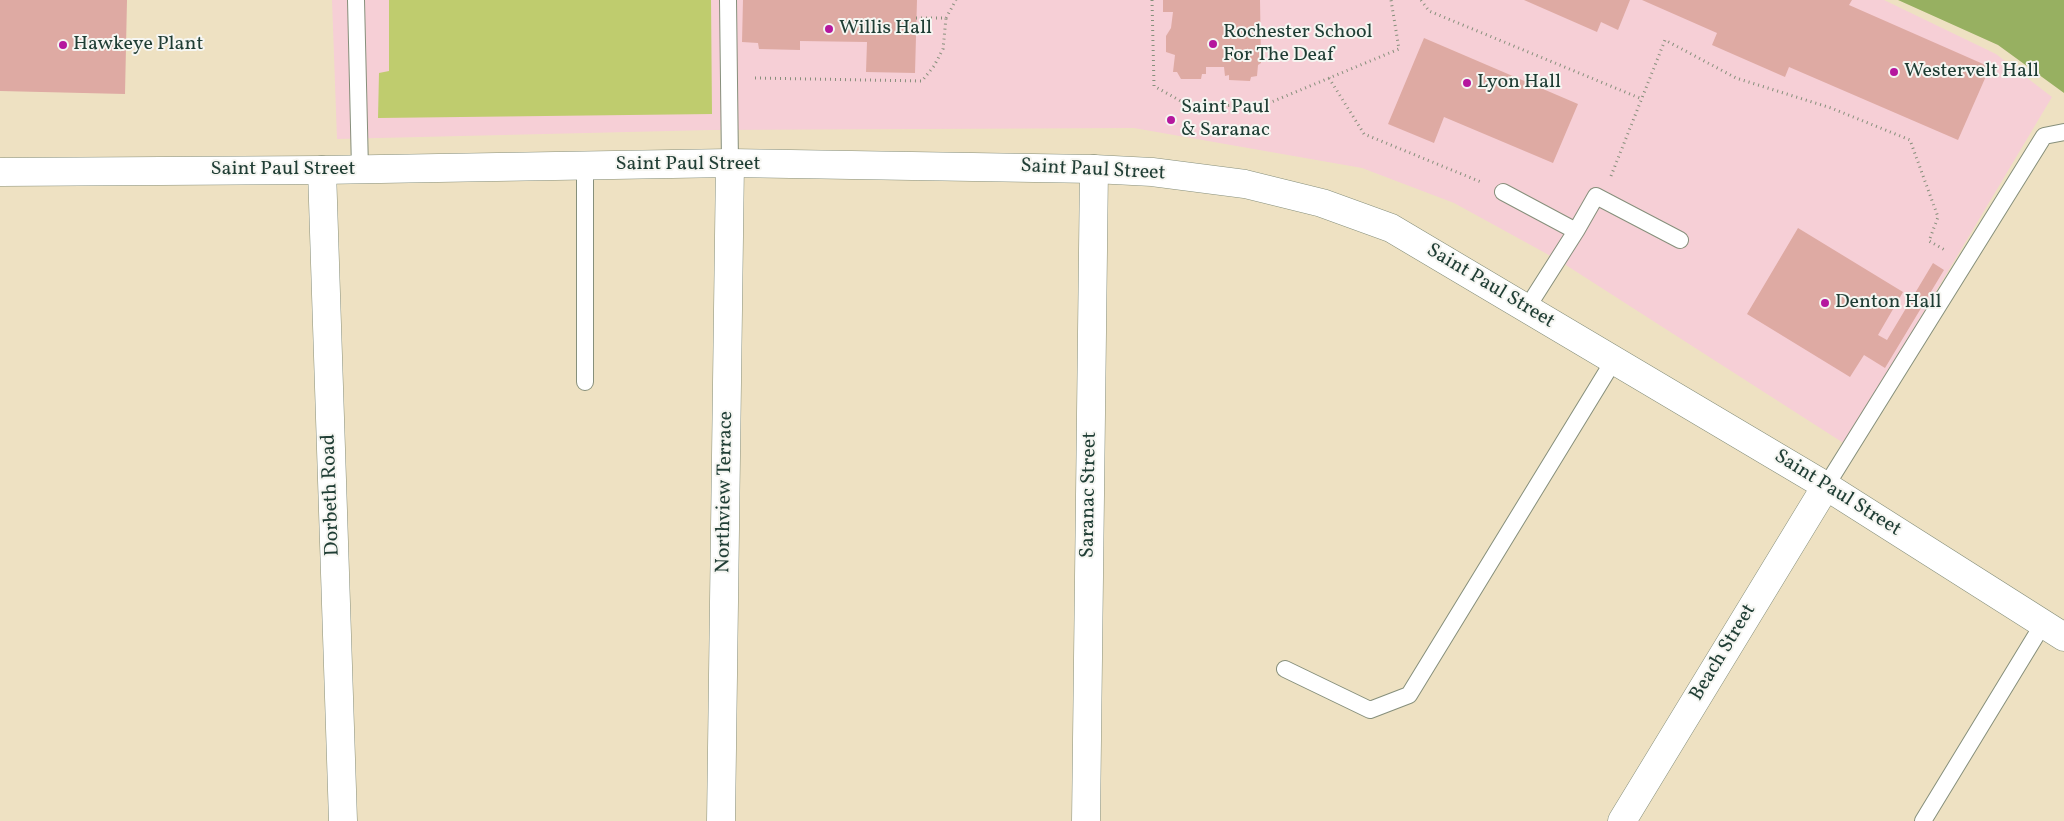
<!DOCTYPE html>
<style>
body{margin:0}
canvas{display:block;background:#eee1c2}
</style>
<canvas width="2064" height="821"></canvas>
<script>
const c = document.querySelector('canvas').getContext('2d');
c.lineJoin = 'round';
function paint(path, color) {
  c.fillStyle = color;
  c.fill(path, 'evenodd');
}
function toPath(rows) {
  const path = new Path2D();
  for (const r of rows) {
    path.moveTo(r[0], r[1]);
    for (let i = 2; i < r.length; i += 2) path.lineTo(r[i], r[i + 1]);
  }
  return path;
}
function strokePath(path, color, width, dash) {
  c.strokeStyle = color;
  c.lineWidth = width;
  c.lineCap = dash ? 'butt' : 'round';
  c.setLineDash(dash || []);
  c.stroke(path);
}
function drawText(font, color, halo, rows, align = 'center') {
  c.font = font + ' Vollkorn,serif';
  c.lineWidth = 4;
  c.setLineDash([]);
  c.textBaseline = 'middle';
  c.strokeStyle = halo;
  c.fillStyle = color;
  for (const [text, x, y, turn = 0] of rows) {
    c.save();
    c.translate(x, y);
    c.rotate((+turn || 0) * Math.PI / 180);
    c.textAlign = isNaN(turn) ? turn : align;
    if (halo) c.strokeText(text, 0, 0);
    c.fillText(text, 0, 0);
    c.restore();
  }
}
const built = toPath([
 [332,0,1884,0,1996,54,2052,97,1845,444,1558,260,1454,203,1362,168,1134,128,711,130,337,139]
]);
const green = toPath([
 [389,0,711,0,712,114,378,118,379,73,389,71]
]);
const forest = toPath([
 [1898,0,2064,0,2064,93,1998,45]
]);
const building = toPath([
 [0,0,127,0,125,94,0,91],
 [743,0,917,0,915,73,866,72,867,42,800,41,800,50,759,49,758,43,742,42],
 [1163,0,1260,0,1261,63,1258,65,1257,76,1251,77,1250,81,1229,80,1229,75,1225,76,1224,67,1206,67,1206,74,1202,74,1201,79,1181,79,1177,72,1173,72,1175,55,1166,52,1166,36,1171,28,1173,12,1163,12],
 [1524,0,1630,0,1618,30,1601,22,1597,32],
 [1642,0,1852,0,1849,5,1990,67,1958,140,1789,67,1785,77,1712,45,1717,33],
 [1424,38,1578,104,1553,163,1444,117,1434,143,1388,124],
 [1798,228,1903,292,1878,335,1887,340,1933,263,1944,270,1885,368,1864,355,1850,377,1747,314]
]);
const path = toPath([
 [1152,0,1154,86,1186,104,1220,106,1269,103,1399,49,1391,0],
 [1421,0,1429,11,1642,99],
 [916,18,946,18,956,0],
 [755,78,922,81,934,66,943,49,946,18],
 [1329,78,1364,134,1481,182],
 [1611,176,1665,40,1736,78,1831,108,1910,140,1938,217,1929,241,1945,250]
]);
const lane = toPath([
 [356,0,360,169],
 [728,0,730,163],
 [1503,192,1576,231,1596,196,1680,240],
 [1527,308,1576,231],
 [585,382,585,166],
 [1826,486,2044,136,2064,132],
 [1285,669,1370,710,1409,695,1614,360],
 [1923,821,2043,624]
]);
const street = toPath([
 [322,170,343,821],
 [721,821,730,163],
 [1086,821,1094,169],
 [1622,821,1826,486]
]);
const secondary = toPath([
 [0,172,322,170,730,163,1094,169,1152,172,1245,184,1322,203,1391,228,1826,486,2064,637]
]);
const markers = [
 [829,29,5,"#b5179e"],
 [1213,44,5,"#b5179e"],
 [63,45,5,"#b5179e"],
 [1894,72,5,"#b5179e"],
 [1467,83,5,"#b5179e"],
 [1171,120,5,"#b5179e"],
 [1825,303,5,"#b5179e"]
];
const poiNames = [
 ["Willis Hall",839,29],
 ["Rochester School",1223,33],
 ["For The Deaf",1223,56],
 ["Hawkeye Plant",73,45],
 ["Westervelt Hall",1904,72],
 ["Lyon Hall",1477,83],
 ["Saint Paul",1181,108],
 ["& Saranac",1181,131],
 ["Denton Hall",1835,303]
];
const streetNames = [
 ["Saint Paul Street",688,165],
 ["Saint Paul Street",283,170],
 ["Saint Paul Street",1093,171,3],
 ["Saint Paul Street",1490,287,31],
 ["Northview Terrace",726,492,-89],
 ["Saint Paul Street",1837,494,32],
 ["Dorbeth Road",332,495,-92],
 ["Saranac Street",1090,495,-89],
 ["Beach Street",1724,653,-59]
];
paint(built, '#f6cfd6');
paint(green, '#bfcc6e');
paint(forest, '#97b061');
paint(building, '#deaaa3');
strokePath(lane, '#868f7b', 18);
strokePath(street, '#868f7b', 29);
strokePath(secondary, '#868f7b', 29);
strokePath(path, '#868f7b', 3, [1, 4]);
strokePath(lane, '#fff', 16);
strokePath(street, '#fff', 28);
strokePath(secondary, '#fff', 28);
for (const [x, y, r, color] of markers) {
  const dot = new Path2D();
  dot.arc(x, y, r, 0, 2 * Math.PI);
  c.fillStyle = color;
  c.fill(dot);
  strokePath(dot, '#f6f6f2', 2);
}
drawText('20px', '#1f3d34', '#f6f6f2', poiNames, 'left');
drawText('20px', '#1f3d34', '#f6f6f2', streetNames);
</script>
